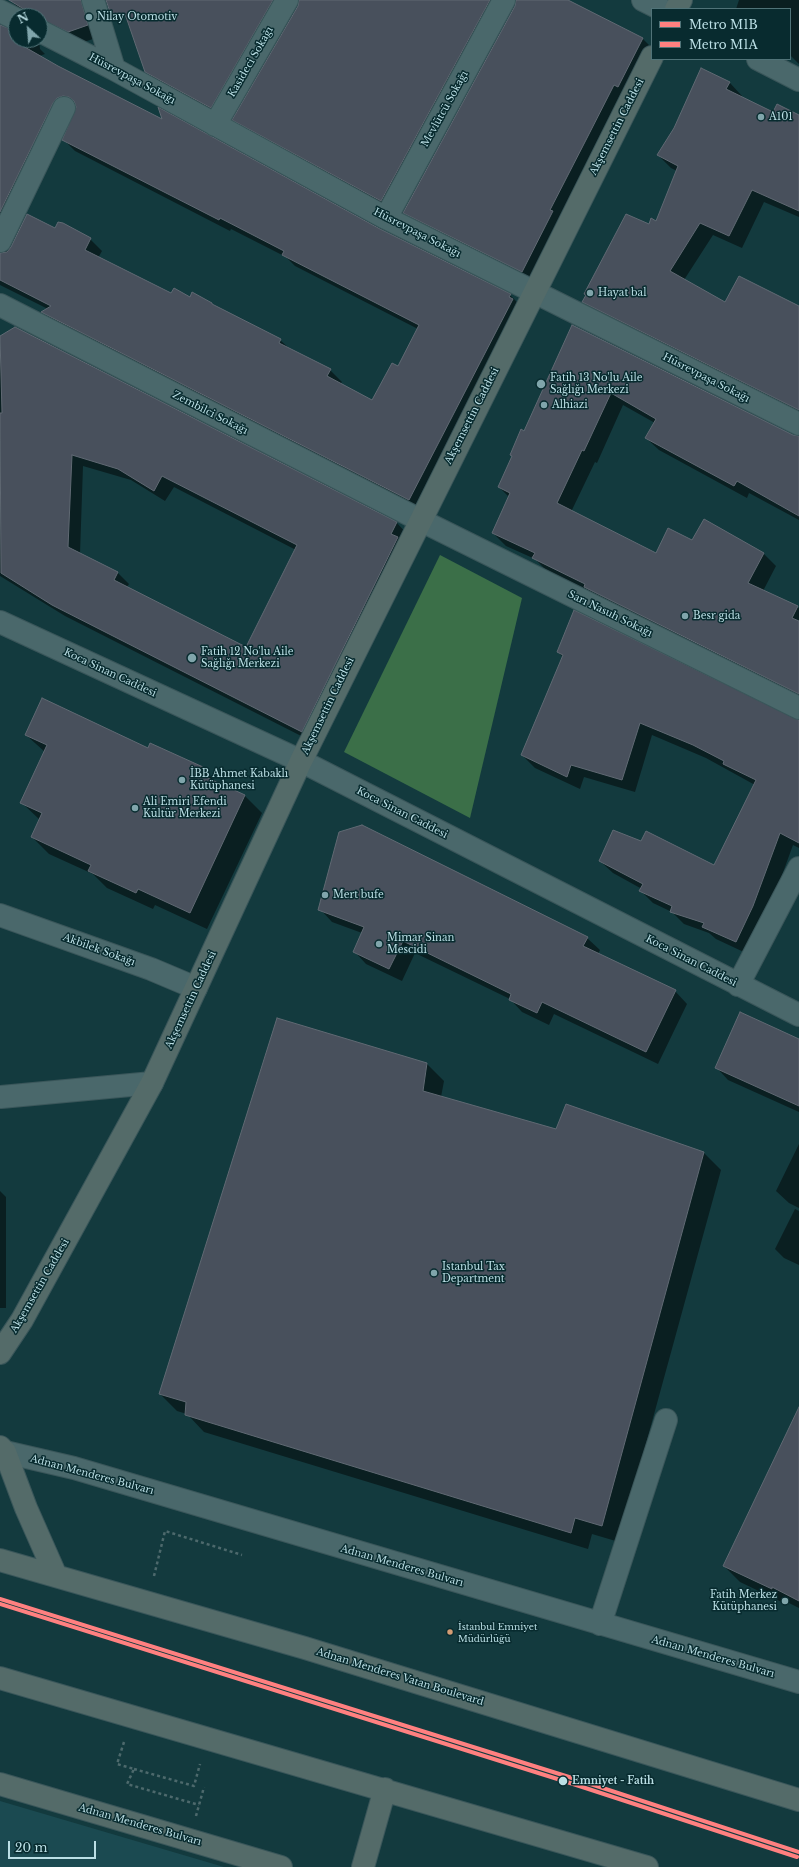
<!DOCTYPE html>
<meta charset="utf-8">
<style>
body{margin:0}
#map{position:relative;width:799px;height:1867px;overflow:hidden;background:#133a3e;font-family:"Libre Baskerville",serif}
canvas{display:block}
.legend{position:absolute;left:651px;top:8px;width:140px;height:52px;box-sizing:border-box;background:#082b2f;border:1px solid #507378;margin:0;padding:5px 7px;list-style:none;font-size:12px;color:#bbdfe5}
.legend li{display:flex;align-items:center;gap:8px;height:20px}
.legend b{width:20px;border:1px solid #507378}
.north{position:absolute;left:8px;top:8px;width:40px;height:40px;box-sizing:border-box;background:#082b2f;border:1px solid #507378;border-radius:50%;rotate:334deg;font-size:11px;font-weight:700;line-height:16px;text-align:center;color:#bbdfe5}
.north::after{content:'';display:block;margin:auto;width:14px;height:18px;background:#80a5ab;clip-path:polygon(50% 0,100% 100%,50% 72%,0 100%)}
.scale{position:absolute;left:8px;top:1841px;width:88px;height:18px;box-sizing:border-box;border:2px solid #bbdfe5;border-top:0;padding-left:5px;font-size:12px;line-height:14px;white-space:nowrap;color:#bbdfe5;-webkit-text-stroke:3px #082b2f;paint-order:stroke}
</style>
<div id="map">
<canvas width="799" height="1867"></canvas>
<ul class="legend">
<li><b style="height:5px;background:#ff8080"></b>Metro M1B</li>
<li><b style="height:5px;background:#ff8080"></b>Metro M1A</li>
</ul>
<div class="north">N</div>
<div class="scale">20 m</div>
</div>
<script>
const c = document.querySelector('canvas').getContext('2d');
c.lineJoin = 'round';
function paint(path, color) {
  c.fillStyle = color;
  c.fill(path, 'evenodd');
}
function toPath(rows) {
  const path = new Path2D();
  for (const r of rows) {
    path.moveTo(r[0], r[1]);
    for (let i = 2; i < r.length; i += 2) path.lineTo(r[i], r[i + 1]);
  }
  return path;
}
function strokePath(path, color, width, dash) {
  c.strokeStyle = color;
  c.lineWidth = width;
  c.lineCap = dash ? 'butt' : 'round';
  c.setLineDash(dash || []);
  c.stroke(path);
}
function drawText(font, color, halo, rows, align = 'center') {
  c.font = font + ' "Libre Baskerville",serif';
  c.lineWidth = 3;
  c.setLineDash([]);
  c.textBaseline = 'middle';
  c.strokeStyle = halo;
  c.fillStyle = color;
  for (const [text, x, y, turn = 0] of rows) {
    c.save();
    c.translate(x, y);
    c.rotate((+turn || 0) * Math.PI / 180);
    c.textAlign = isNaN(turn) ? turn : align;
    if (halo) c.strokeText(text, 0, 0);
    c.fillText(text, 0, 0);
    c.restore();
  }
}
const built = toPath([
 [0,1801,224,1867,0,1867]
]);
const green = toPath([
 [440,555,522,598,470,818,344,752]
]);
const shadow = toPath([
 [10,0,83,0,99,37,81,43,40,38,40,16,27,16],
 [122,0,265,0,281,13,221,117,156,82,146,71,128,24],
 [305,0,507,0,391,210,244,129,234,119],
 [566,0,642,38,652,48,532,281,414,222,404,212],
 [739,0,799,0,799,64,790,55,790,9,736,9],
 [0,26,16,32,16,40,39,40,40,49,45,54,39,56,157,117,510,295,522,307,420,511,54,323,43,312,48,309,0,285,0,254,56,229,90,239,102,251,98,258,171,295,212,304,280,340,290,349,330,370,342,382,340,384,372,401,399,367,418,329,295,266,286,257,231,229,230,231,75,151,64,140,78,107,69,109,61,121,0,88],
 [702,70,730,83,742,96,741,98,774,114,799,116,799,217,764,202,742,248,713,235,684,280,725,304,799,307,799,415,596,314,583,302,649,225,656,223,677,171,671,168,658,155,675,128],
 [0,109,46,118,57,129,0,247],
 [572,326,793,436,799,437,799,522,799,520,749,493,747,498,659,450,646,438,655,423,623,405,597,463,595,462,571,512,657,554,693,542,704,521,764,554,776,566,763,591,799,608,799,700,597,600,589,591,546,570,535,559,506,546,493,533,510,498,499,487,513,457,511,455,524,432],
 [15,328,397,523,408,535,313,742,65,616,0,576,0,337],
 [83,466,131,480,165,501,174,487,296,550,246,648,127,587,129,584,117,572,80,554],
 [558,652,799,721,799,848,793,845,766,919,748,954,716,939,709,933,684,924,672,912,653,903,641,891,642,889,613,873,600,861,642,843,715,867,755,785,706,758,652,735,635,792,584,777,580,789,535,768,522,755,563,657],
 [26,735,149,749,202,768,217,783,245,796,262,813,207,929,155,905,153,909,107,888,93,874,49,854,32,837,40,820,21,802,45,752],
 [320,909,587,938,600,950,598,954,675,991,687,1004,658,1064,554,1014,549,1025,522,1012,510,999,415,953,402,981,366,964,354,951,362,933,332,922],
 [277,1019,427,1064,444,1081,441,1097,556,1131,704,1153,721,1170,619,1542,592,1534,588,1549,204,1432,187,1414,177,1411,160,1394],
 [799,1040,799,1112,728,1080,716,1067],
 [799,1144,799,1208,789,1203,776,1191],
 [0,1191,6,1197,6,1308,0,1308],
 [795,1209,799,1211,799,1265,784,1258,775,1249],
 [799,1412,799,1608,789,1603,788,1605,740,1582,724,1566]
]);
const building = toPath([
 [9,0,81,0,88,25,68,32,40,19,40,16,28,16,22,8,9,0],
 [106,0,273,0,211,108,145,72,125,14,112,18,106,0],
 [299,0,490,0,381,201,232,120,298,6,299,0],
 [516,0,568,0,643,38,618,87,614,85,587,138,550,210,553,211,522,272,403,213,515,6,516,0],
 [0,25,16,31,16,40,32,40,35,42,23,46,58,66,162,119,158,107,380,229,511,294,509,297,513,299,409,500,41,312,51,306,0,280,0,253,7,252,11,247,27,214,55,228,58,222,63,223,91,238,85,250,171,293,174,288,190,297,192,292,212,303,212,304,281,339,279,343,331,369,327,376,372,400,392,363,398,366,419,325,282,255,284,251,220,218,219,220,62,140,76,107,74,101,69,97,63,96,57,98,53,103,0,212,0,25],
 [701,68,730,82,726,89,773,112,777,104,799,115,799,211,752,190,729,236,700,223,670,271,725,302,739,276,799,306,799,410,582,302,586,295,584,294,626,214,649,224,651,218,656,221,678,166,657,155,674,128,701,68],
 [572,325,793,435,799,436,799,516,737,481,734,486,645,438,656,419,611,393,584,451,582,450,557,503,656,553,668,528,692,540,704,519,764,553,748,583,798,606,792,618,799,621,799,694,584,587,585,584,532,558,535,553,492,533,510,493,498,487,512,456,510,455,521,429,524,431,572,325],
 [15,327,397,522,391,534,398,537,302,732,52,605,1,573,0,413,2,413,0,336,15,327],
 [72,455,118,469,154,491,162,476,297,545,246,647,114,580,118,572,68,547,72,455],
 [574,610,799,720,799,843,780,833,753,906,736,942,702,927,704,923,670,912,672,906,639,891,643,884,599,861,613,830,641,841,646,831,714,865,756,780,723,764,724,761,693,745,640,723,622,780,571,765,567,777,521,755,563,655,557,652,574,610],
 [42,698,148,748,150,743,203,767,199,774,245,795,190,913,138,889,136,893,88,871,91,865,31,837,42,813,20,803,47,745,25,735,42,698],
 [362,825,588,937,583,946,676,990,646,1052,542,1002,537,1013,509,1000,511,994,403,941,389,969,353,952,364,927,318,910,339,832,362,825],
 [740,1012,799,1039,799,1106,715,1068,740,1012],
 [277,1018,427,1063,423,1091,556,1129,566,1104,704,1152,602,1526,575,1518,571,1533,185,1415,186,1402,159,1394,277,1018],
 [799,1407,799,1601,772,1587,772,1589,723,1566,799,1407]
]);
const path = toPath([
 [154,1576,165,1531,242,1555],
 [124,1742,117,1764,134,1769,127,1784,199,1805],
 [134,1769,194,1786,200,1764],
 [196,1816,204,1787]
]);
const minor = toPath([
 [93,0,114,69],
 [643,0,661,9],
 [0,11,16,19],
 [40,31,114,69,386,218,799,424],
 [758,59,799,80],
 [215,125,287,0],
 [386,218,504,0],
 [0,241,64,108],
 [0,305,420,520,799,708],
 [0,622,301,761,799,1015],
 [0,915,151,969,196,988],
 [738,985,799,868],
 [1,1097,152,1083],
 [5,1452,74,1468,799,1682],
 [600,1624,666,1420]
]);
const major = toPath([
 [676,9,681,0],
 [0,1353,22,1320,152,1083,301,761,652,57],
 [0,1447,5,1452,26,1508,56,1576],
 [0,1560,305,1648,799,1800],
 [0,1678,647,1867],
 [0,1784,281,1867],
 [363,1867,385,1789]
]);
const metro1 = toPath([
 [0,1599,569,1777,799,1852]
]);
const metro2 = toPath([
 [0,1604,567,1782,797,1857]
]);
const markers = [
 [89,17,4,"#80a5ab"],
 [761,117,4,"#80a5ab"],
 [590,293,4,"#80a5ab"],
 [541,384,5,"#80a5ab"],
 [544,405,4,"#80a5ab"],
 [685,616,4,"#80a5ab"],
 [192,658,5,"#80a5ab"],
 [182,780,4,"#80a5ab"],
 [135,808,4,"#80a5ab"],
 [325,895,4,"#80a5ab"],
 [379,944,4,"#80a5ab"],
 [434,1273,4,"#80a5ab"],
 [785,1601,4,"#80a5ab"],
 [450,1632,3.5,"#d39c74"],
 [563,1781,5,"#bbdfe5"]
];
const busNames = [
 ["İstanbul Emniyet",458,1627],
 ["Müdürlüğü",458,1639]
];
const poiNames = [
 ["Nilay Otomotiv",97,17],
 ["A101",769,117],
 ["Hayat bal",598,293],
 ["Fatih 13 No'lu Aile",550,378],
 ["Sağlığı Merkezi",550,390],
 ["Alhiazi",552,405],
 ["Besr gida",693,616],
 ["Fatih 12 No'lu Aile",201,652],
 ["Sağlığı Merkezi",201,664],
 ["İBB Ahmet Kabaklı",190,774],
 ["Kütüphanesi",190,786],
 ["Ali Emiri Efendi",143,802],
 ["Kültür Merkezi",143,814],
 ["Mert bufe",333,895],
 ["Mimar Sinan",387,938],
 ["Mescidi",387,950],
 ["Istanbul Tax",442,1267],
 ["Department",442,1279],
 ["Fatih Merkez",777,1595,"right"],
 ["Kütüphanesi",777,1607,"right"]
];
const streetNames = [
 ["Kasideci Sokağı",251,62,-60],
 ["Hüsrevpaşa Sokağı",132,79,28],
 ["Mevlütcü Sokağı",445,109,-61],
 ["Akşemsettin Caddesi",617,127,-63],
 ["Hüsrevpaşa Sokağı",417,233,27],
 ["Hüsrevpaşa Sokağı",706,378,27],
 ["Zembilci Sokağı",210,413,27],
 ["Akşemsettin Caddesi",472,416,-63],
 ["Sarı Nasuh Sokağı",610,614,26],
 ["Koca Sinan Caddesi",110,673,25],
 ["Akşemsettin Caddesi",328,706,-64],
 ["Koca Sinan Caddesi",402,813,27],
 ["Akbilek Sokağı",99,950,20],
 ["Koca Sinan Caddesi",691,961,27],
 ["Akşemsettin Caddesi",191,1000,-65],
 ["Akşemsettin Caddesi",40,1286,-60],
 ["Adnan Menderes Bulvarı",92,1475,15],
 ["Adnan Menderes Bulvarı",402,1566,16],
 ["Adnan Menderes Bulvarı",713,1657,16],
 ["Adnan Menderes Vatan Boulevard",400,1677,17],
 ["Adnan Menderes Bulvarı",140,1825,16]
];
const stopNames = [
 ["Emniyet - Fatih",572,1781]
];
paint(built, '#1b4a51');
paint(green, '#3b6f48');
paint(shadow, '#0007');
paint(building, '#48505c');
strokePath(building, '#606973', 1);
strokePath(minor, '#3a565a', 24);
strokePath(major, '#3a565a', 24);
strokePath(path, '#4d696c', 2.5, [3, 3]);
strokePath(minor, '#4a686b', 22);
strokePath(major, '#546b69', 22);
strokePath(metro1, '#ff8080', 4);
strokePath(metro2, '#ff8080', 4);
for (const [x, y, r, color] of markers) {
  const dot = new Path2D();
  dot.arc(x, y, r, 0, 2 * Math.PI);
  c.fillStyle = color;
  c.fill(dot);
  strokePath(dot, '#082b2f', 1.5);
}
drawText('9px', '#bbdfe5', '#082b2f', busNames, 'left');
drawText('10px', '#bbdfe5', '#082b2f', poiNames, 'left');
drawText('10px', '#bbdfe5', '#082b2f', streetNames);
drawText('bold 10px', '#bbdfe5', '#082b2f', stopNames, 'left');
</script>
